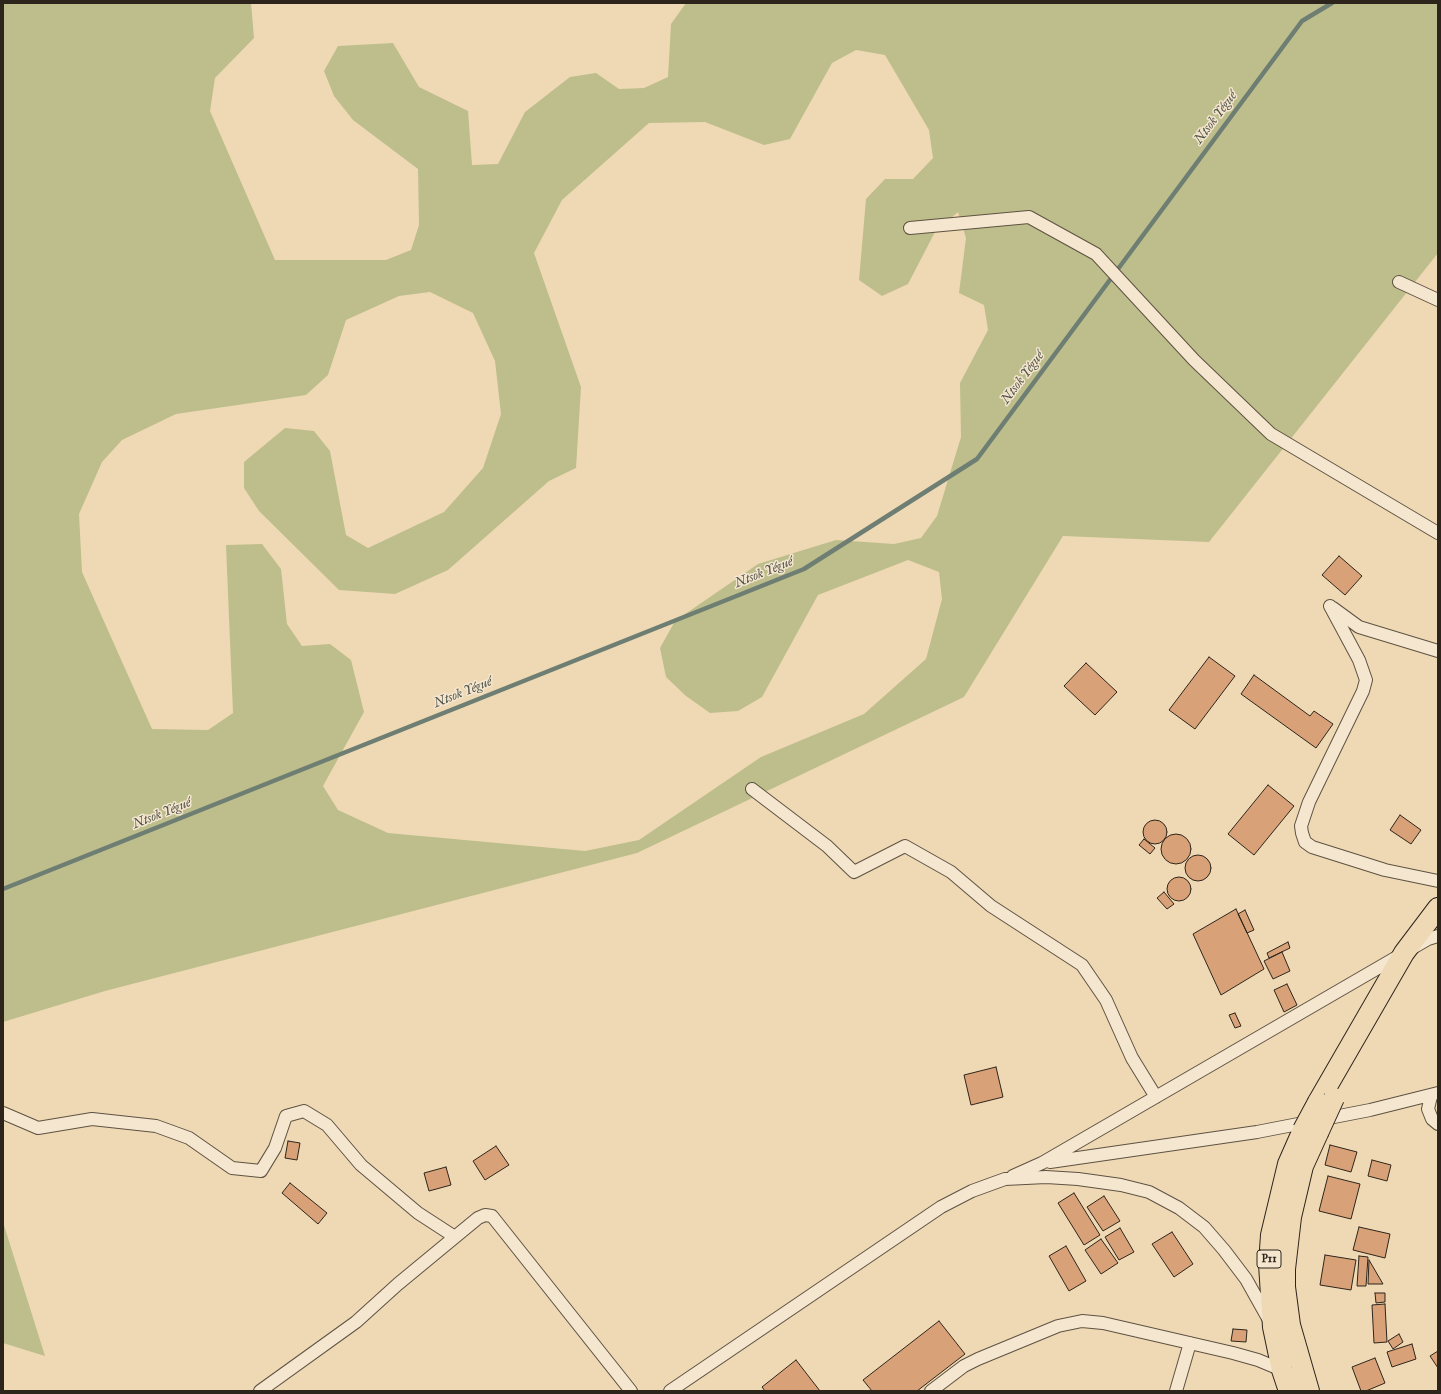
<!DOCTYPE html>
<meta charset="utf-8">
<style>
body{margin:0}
#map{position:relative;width:1441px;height:1394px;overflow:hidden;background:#efd9b5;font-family:"IM FELL Great Primer",serif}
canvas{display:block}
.frame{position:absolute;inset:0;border:4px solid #2d251b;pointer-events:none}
</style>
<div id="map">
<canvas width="1441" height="1394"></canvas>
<div class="frame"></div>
</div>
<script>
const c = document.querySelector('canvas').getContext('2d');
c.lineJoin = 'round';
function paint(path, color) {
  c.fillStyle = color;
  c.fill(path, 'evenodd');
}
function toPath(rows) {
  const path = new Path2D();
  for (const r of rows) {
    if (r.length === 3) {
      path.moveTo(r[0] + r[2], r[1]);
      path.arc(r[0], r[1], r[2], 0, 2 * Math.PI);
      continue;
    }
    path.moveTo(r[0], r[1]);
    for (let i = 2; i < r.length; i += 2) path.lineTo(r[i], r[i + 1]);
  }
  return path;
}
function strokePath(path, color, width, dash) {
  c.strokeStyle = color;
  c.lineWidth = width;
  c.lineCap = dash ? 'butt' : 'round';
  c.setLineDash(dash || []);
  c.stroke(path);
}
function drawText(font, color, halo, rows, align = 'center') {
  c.font = font + ' "IM FELL Great Primer",serif';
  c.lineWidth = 3;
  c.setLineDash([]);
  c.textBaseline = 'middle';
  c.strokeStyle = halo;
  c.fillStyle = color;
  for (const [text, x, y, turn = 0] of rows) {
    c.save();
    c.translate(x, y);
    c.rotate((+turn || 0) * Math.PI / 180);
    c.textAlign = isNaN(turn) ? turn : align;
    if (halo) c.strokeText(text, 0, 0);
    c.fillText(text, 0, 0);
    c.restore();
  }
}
const green = toPath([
 [3,3,251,3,254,38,215,78,210,111,275,260,386,260,411,250,419,225,418,169,353,120,334,96,324,71,338,46,393,43,419,87,468,111,472,165,498,164,525,112,570,77,596,73,619,89,644,88,668,77,671,24,686,3,1438,3,1438,253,1209,542,1063,536,964,697,637,853,105,991,3,1022],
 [856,50,885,55,929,130,933,158,913,179,885,179,866,199,859,280,882,296,908,284,935,232,958,212,966,238,959,293,984,305,988,330,960,383,961,437,937,516,921,538,894,544,836,540,758,564,675,621,660,648,666,677,686,696,710,713,738,711,762,697,818,595,908,560,939,572,942,599,926,659,864,714,761,757,639,840,585,851,388,833,338,810,323,786,364,712,351,660,330,644,302,646,287,624,281,569,262,544,226,545,233,713,208,730,152,729,82,572,79,514,102,462,122,440,176,414,306,395,328,375,346,320,399,296,430,292,473,313,495,361,501,414,483,468,444,512,368,548,346,535,330,451,314,431,285,428,244,462,244,488,259,511,339,590,395,594,448,570,549,481,576,468,581,387,534,253,562,200,649,123,705,122,764,145,790,139,832,63],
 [3,1222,45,1356,3,1343]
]);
const stream = toPath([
 [3,889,804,569,977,459,1302,21,1332,3]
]);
const building = toPath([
 [1339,556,1362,576,1345,595,1322,575,1339,556],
 [1209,657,1235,676,1195,729,1169,710,1209,657],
 [1086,663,1117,692,1095,715,1064,686,1086,663],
 [1254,675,1310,716,1314,711,1333,724,1316,748,1241,694,1254,675],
 [1268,785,1294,806,1254,855,1228,834,1268,785],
 [1400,815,1421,830,1411,844,1390,830,1400,815],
 [1155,832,12],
 [1176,849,15],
 [1144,839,1155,848,1150,854,1139,845,1144,839],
 [1198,868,13],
 [1179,889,12],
 [1164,892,1174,904,1167,909,1157,898,1164,892],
 [1236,909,1264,969,1221,995,1193,934,1236,909],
 [1245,910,1254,930,1247,933,1238,914,1245,910],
 [1288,942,1290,948,1269,958,1267,953,1288,942],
 [1282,952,1290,971,1273,979,1264,961,1282,952],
 [1287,984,1297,1005,1284,1012,1274,990,1287,984],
 [1235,1013,1241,1026,1235,1028,1229,1015,1235,1013],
 [996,1067,1003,1097,971,1105,964,1075,996,1067],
 [288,1141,300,1143,297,1160,285,1158,288,1141],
 [1330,1145,1357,1152,1351,1172,1325,1165,1330,1145],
 [496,1146,509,1165,485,1180,473,1161,496,1146],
 [1372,1160,1391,1165,1387,1181,1368,1176,1372,1160],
 [446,1167,451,1185,429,1191,424,1173,446,1167],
 [1328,1176,1360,1184,1351,1219,1319,1211,1328,1176],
 [290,1183,327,1213,318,1224,282,1193,290,1183],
 [1074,1193,1100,1235,1084,1245,1058,1203,1074,1193],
 [1104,1196,1120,1221,1103,1231,1087,1207,1104,1196],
 [1359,1227,1390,1234,1385,1258,1353,1250,1359,1227],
 [1120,1228,1134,1252,1119,1260,1105,1237,1120,1228],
 [1172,1232,1193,1264,1174,1277,1152,1244,1172,1232],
 [1101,1239,1118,1263,1101,1274,1085,1250,1101,1239],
 [1066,1246,1086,1281,1069,1291,1049,1256,1066,1246],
 [1325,1255,1356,1260,1351,1290,1320,1285,1325,1255],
 [1359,1256,1368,1257,1366,1286,1357,1286,1359,1256],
 [1369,1260,1383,1284,1368,1284,1369,1260],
 [1375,1293,1385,1293,1385,1302,1376,1303,1375,1293],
 [1385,1304,1387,1342,1374,1343,1372,1305,1385,1304],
 [939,1321,965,1354,917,1391,872,1391,863,1380,939,1321],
 [1233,1329,1247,1330,1246,1342,1231,1341,1233,1329],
 [1399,1334,1403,1342,1393,1349,1388,1341,1399,1334],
 [1412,1344,1416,1359,1392,1367,1387,1352,1412,1344],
 [1438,1351,1438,1368,1430,1356,1438,1351],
 [1375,1358,1385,1383,1366,1391,1361,1391,1352,1367,1375,1358],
 [796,1360,820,1391,765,1391,762,1387,796,1360]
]);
const minor = toPath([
 [910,228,1029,217,1096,254,1194,360,1271,434,1438,533],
 [1399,282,1438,300],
 [1330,606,1359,660,1366,680,1363,691,1309,802,1301,826,1302,833,1305,842,1312,847,1385,870,1438,881],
 [1333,608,1359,627,1438,651],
 [752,789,827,846,854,872,905,846,951,872,991,906,1082,965,1106,1000,1132,1058,1156,1097],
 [1431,1096,1428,1109,1432,1119,1438,1124],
 [3,1113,38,1128,92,1119,156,1126,189,1138,232,1168,261,1171,275,1148,286,1116,304,1111,327,1125,361,1165,418,1213,455,1237],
 [1050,1162,1257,1132,1370,1110,1438,1093],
 [1013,1176,1042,1163,1428,939,1438,936],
 [260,1391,356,1322,398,1284,478,1218,485,1215,492,1216,631,1391],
 [670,1391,941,1207,972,1191,1005,1179,1046,1177,1078,1179,1121,1185,1149,1192,1179,1208,1204,1227,1224,1250,1246,1279,1269,1320],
 [931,1391,964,1366,978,1359,1058,1326,1082,1321,1103,1323,1233,1353,1258,1360,1282,1370],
 [1176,1391,1190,1343]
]);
const primary = toPath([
 [1318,1102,1404,953,1438,908],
 [1289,1391,1282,1370,1273,1327,1269,1264,1271,1235,1288,1164,1303,1130],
 [1309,1391,1290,1325,1285,1287,1285,1269,1291,1217,1303,1166,1318,1133]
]);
const primaryBridge = toPath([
 [1303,1130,1318,1102],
 [1318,1133,1334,1098]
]);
const shields = [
 [1269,1259,24]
];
const shieldNames = [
 ["P11",1269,1259]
];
const waterNames = [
 ["Ntsok Yégué",1216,118,-53],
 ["Ntsok Yégué",1023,378,-53],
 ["Ntsok Yégué",764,573,-22],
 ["Ntsok Yégué",463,693,-22],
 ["Ntsok Yégué",162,814,-22]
];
paint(green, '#bdbe8b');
strokePath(stream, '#6e7e73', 4.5);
paint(building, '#d9a178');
strokePath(building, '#2d251b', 1);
strokePath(minor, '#5e5242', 14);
strokePath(primary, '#2d251b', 22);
strokePath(minor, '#f5e6cf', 12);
strokePath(primary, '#efd9b5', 20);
strokePath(primaryBridge, '#2d251b', 22, []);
strokePath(primaryBridge, '#efd9b5', 20);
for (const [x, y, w] of shields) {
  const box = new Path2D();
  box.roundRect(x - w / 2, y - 9, w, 18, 3);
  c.fillStyle = '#f5e6cf';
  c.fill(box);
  strokePath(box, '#2d251b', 1);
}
drawText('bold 11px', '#2d251b', null, shieldNames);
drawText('italic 13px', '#4e5247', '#f5e6cf', waterNames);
</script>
